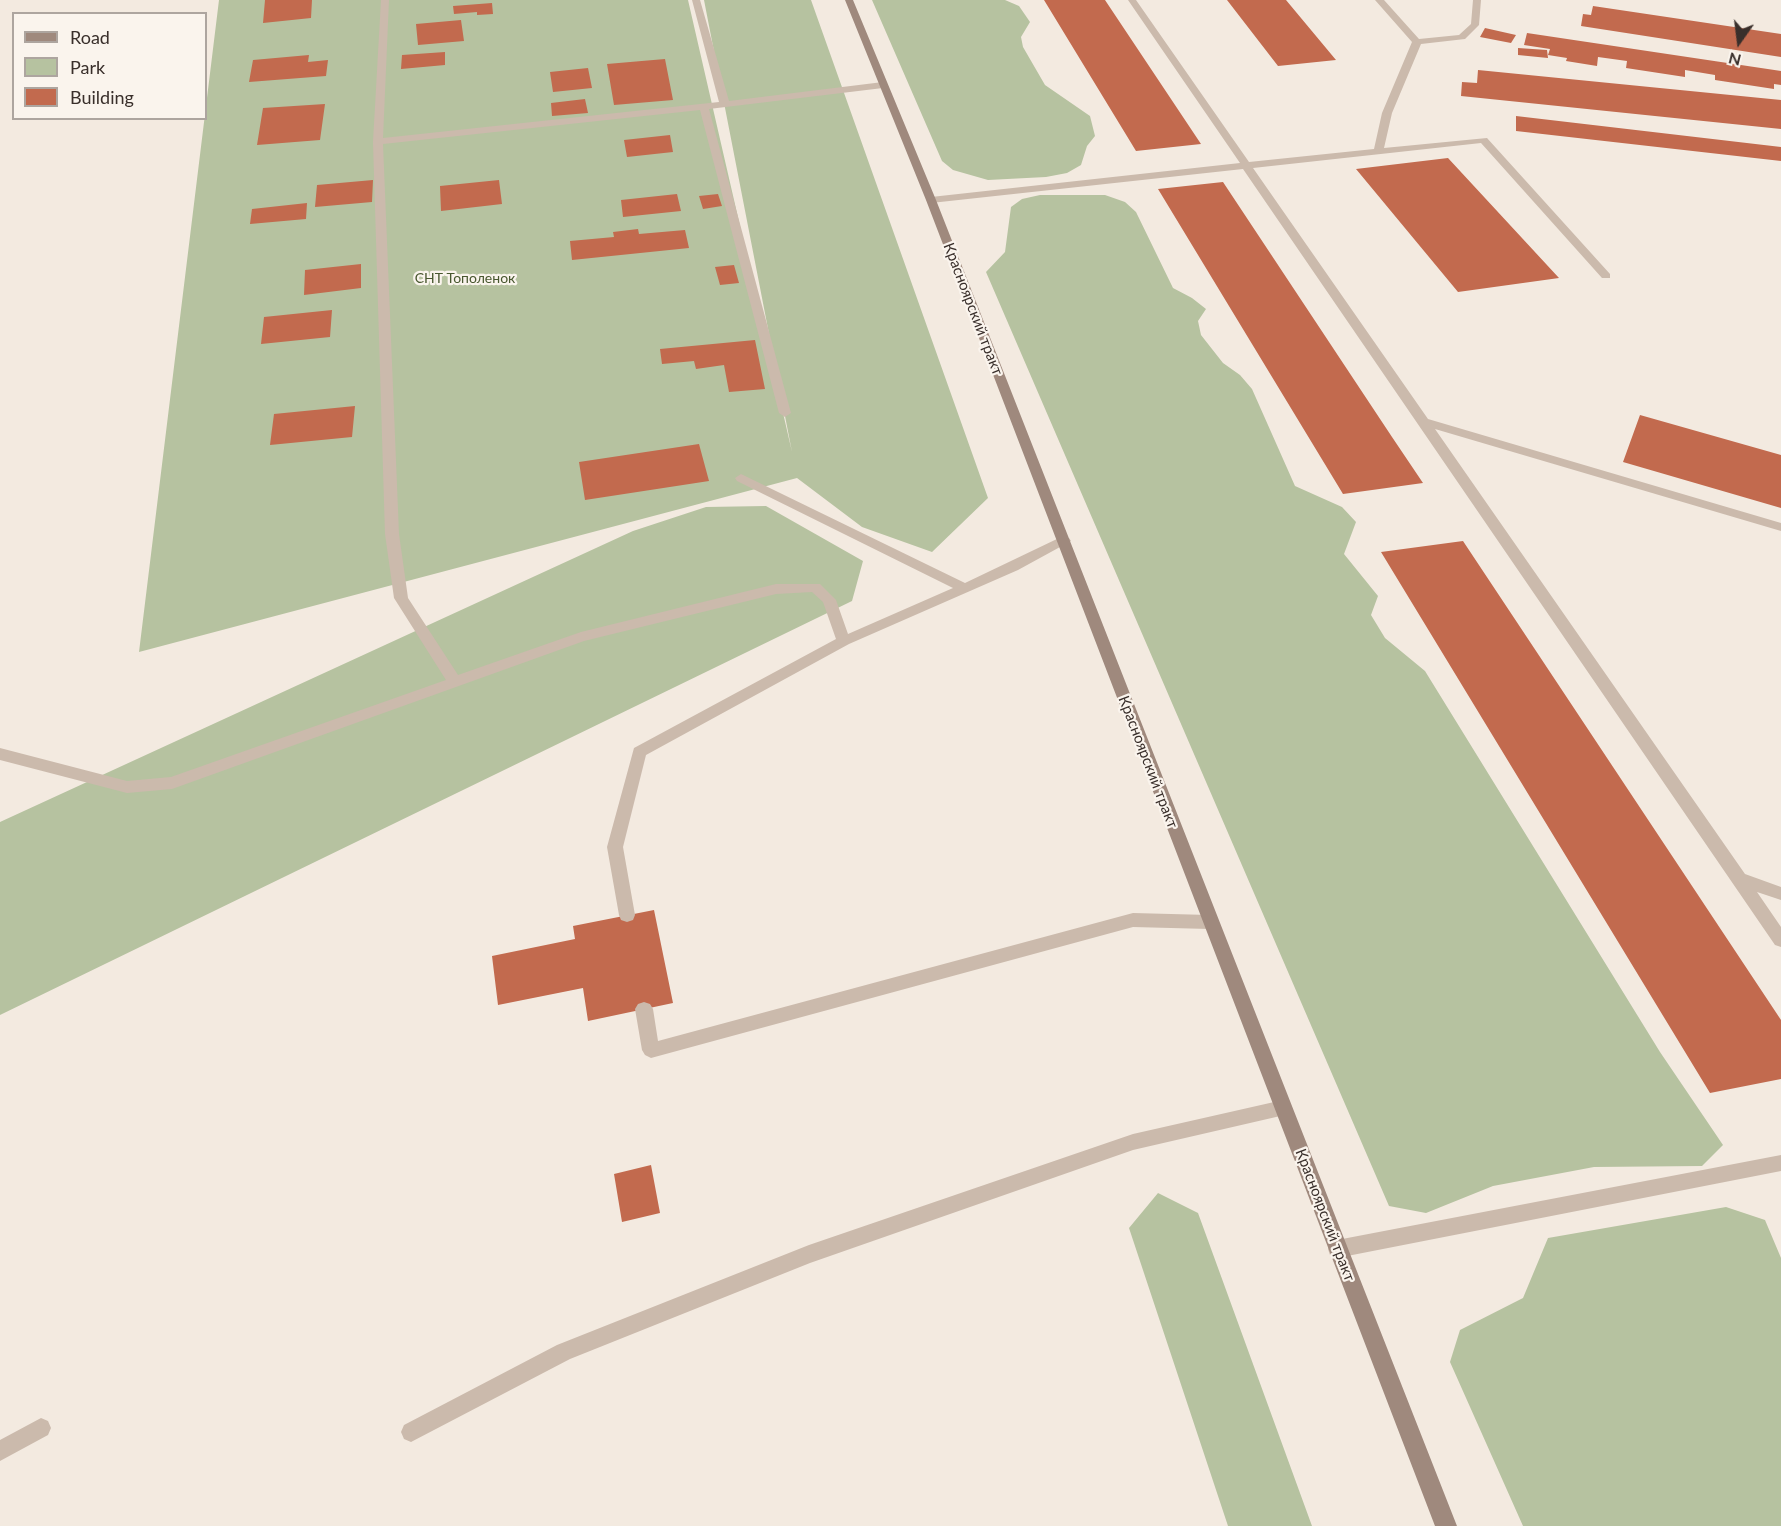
<!DOCTYPE html>
<meta charset="utf-8">
<style>
body{margin:0}
#map{position:relative;width:1781px;height:1526px;overflow:hidden;background:#f3eae0;font-family:Lato,sans-serif}
canvas{display:block}
.legend{position:absolute;left:12px;top:12px;width:195px;height:108px;box-sizing:border-box;background:#faf4ed;border:2px solid #ada59f;margin:0;padding:8px 10px;list-style:none;font-size:18px;color:#392f2b}
.legend li{display:flex;align-items:center;gap:12px;height:30px}
.legend b{width:30px;border:2px solid #ada59f}
.north{position:absolute;left:1709px;top:12px;width:60px;height:60px;-webkit-text-stroke:4px #faf4ed;paint-order:stroke;rotate:194deg;font-size:16px;font-weight:700;line-height:24px;text-align:center;color:#392f2b}
.north::after{content:'';display:block;margin:auto;width:21px;height:27px;background:#392f2b;clip-path:polygon(50% 0,100% 100%,50% 72%,0 100%)}
</style>
<div id="map">
<canvas width="1781" height="1526"></canvas>
<ul class="legend">
<li><b style="height:8px;background:#9f897d"></b>Road</li>
<li><b style="height:16px;background:#b6c2a0"></b>Park</li>
<li><b style="height:16px;background:#c26a4e"></b>Building</li>
</ul>
<div class="north">N</div>
</div>
<script>
const c = document.querySelector('canvas').getContext('2d');
c.lineJoin = 'round';
function paint(path, color) {
  c.fillStyle = color;
  c.fill(path, 'evenodd');
}
function toPath(rows) {
  const path = new Path2D();
  for (const r of rows) {
    path.moveTo(r[0], r[1]);
    for (let i = 2; i < r.length; i += 2) path.lineTo(r[i], r[i + 1]);
  }
  return path;
}
function drawText(font, color, halo, rows, align = 'center') {
  c.font = font + ' Lato,sans-serif';
  c.lineWidth = 4.5;
  c.setLineDash([]);
  c.textBaseline = 'middle';
  c.strokeStyle = halo;
  c.fillStyle = color;
  for (const [text, x, y, turn = 0] of rows) {
    c.save();
    c.translate(x, y);
    c.rotate((+turn || 0) * Math.PI / 180);
    c.textAlign = isNaN(turn) ? turn : align;
    if (halo) c.strokeText(text, 0, 0);
    c.fillText(text, 0, 0);
    c.restore();
  }
}
const green = toPath([
 [219,0,688,0,792,452,704,0,811,0,988,498,932,552,862,527,797,478,139,652],
 [872,0,1005,0,1019,6,1030,22,1021,37,1023,47,1045,85,1090,116,1095,136,1087,146,1081,165,1067,173,1046,177,988,180,953,170,942,161],
 [1040,195,1105,195,1125,202,1136,212,1173,288,1192,298,1206,309,1198,321,1201,335,1223,363,1240,375,1252,389,1295,486,1342,507,1356,522,1344,554,1378,596,1371,615,1385,638,1425,671,1660,1052,1723,1145,1702,1166,1594,1167,1493,1186,1426,1213,1389,1206,986,272,1005,252,1011,207,1022,199],
 [766,506,863,561,852,601,0,1015,0,822,633,531,706,507],
 [1158,1193,1198,1213,1312,1526,1228,1526,1129,1228],
 [1726,1207,1765,1220,1781,1258,1781,1526,1523,1526,1450,1362,1460,1330,1523,1298,1548,1238]
]);
const building = toPath([
 [265,0,312,0,311,18,263,23],
 [1044,0,1105,0,1201,144,1136,151],
 [1227,0,1286,0,1336,60,1278,66],
 [492,3,493,14,477,15,477,12,454,14,453,6],
 [1593,6,1781,34,1781,57,1581,26,1583,14,1591,15],
 [461,20,464,41,418,45,416,24],
 [1485,28,1516,35,1511,43,1480,37],
 [1527,33,1781,71,1781,85,1774,84,1774,89,1715,80,1715,75,1685,70,1685,77,1626,68,1627,61,1598,57,1597,66,1566,61,1567,58,1548,55,1550,49,1524,45],
 [1518,48,1547,50,1548,58,1518,55],
 [445,52,445,65,401,69,402,55],
 [309,55,308,62,328,60,326,76,249,82,253,60],
 [665,59,673,100,614,105,607,64],
 [588,68,592,88,553,92,550,72],
 [1478,70,1781,100,1781,129,1461,96,1462,82,1477,83],
 [585,99,588,113,552,116,551,103],
 [325,104,320,140,257,145,263,108],
 [1516,116,1781,147,1781,161,1516,131],
 [670,135,673,152,627,157,624,140],
 [1448,158,1559,278,1458,292,1356,169],
 [373,180,372,202,315,207,317,185],
 [499,180,502,204,441,211,440,186],
 [1223,182,1392,437,1423,483,1343,494,1158,189],
 [677,194,681,211,623,217,621,200],
 [718,194,722,206,703,209,699,196],
 [307,203,306,219,250,224,252,209],
 [638,229,639,234,685,230,689,248,572,260,570,241,614,237,613,232],
 [361,264,361,288,304,295,305,270],
 [734,265,739,283,720,285,715,267],
 [332,310,330,337,261,344,264,317],
 [755,340,765,389,729,392,724,365,696,369,694,361,662,364,660,349],
 [355,406,352,437,270,445,274,414],
 [1640,415,1781,455,1781,508,1623,462],
 [699,444,709,481,585,500,579,462],
 [1463,541,1781,1020,1781,1079,1710,1093,1381,552],
 [654,910,673,1003,588,1021,583,988,498,1005,492,956,575,939,573,926],
 [651,1165,660,1213,622,1222,614,1174]
]);
const service = toPath([
 [381,0,389,0,383,138,719,102,692,0,700,0,729,101,883,82,888,85,883,88,709,109,791,413,785,417,779,413,700,110,383,144,399,534,408,598,458,675,581,632,776,584,820,584,836,600,848,634,953,588,737,481,735,478,741,474,965,583,1059,538,1069,538,1071,541,1018,570,849,644,646,755,623,847,635,915,633,920,627,922,621,920,619,915,607,847,634,748,836,639,823,602,812,592,776,594,584,641,172,789,127,793,0,760,0,748,127,781,171,777,446,680,394,598,385,534,373,142,381,0],
 [1128,0,1136,0,1249,162,1374,149,1382,113,1412,42,1375,0,1384,0,1419,39,1459,35,1471,24,1473,0,1481,0,1479,25,1465,39,1421,44,1392,113,1384,148,1487,138,1610,274,1610,278,1602,278,1481,143,1253,168,1428,419,1781,523,1781,531,1435,429,1745,874,1781,887,1781,900,1757,892,1781,927,1781,947,1775,945,1243,169,931,203,926,200,931,197,1240,163,1128,0],
 [1133,913,1209,915,1215,917,1217,922,1215,927,1209,929,1133,927,651,1058,645,1055,642,1050,635,1009,638,1004,644,1002,650,1004,653,1009,658,1041,1133,913],
 [1283,1100,1289,1102,1292,1108,1289,1114,1133,1150,810,1263,570,1359,411,1442,404,1439,401,1432,404,1425,557,1345,809,1245,1133,1134,1283,1100],
 [1781,1155,1781,1171,1337,1258,1330,1255,1328,1249,1330,1243,1337,1240,1781,1155],
 [41,1418,48,1421,51,1428,48,1435,0,1461,0,1440,41,1418]
]);
const secondary = toPath([
 [845,0,853,0,936,200,1457,1526,1435,1526,926,200,845,0]
]);
const farParknames = [
 ["СНТ Тополенок",465,278]
];
const streetNames = [
 ["Красноярский тракт",973,309,69],
 ["Красноярский тракт",1148,762,69],
 ["Красноярский тракт",1325,1215,69]
];
paint(green, '#b6c2a0');
paint(building, '#c26a4e');
paint(service, '#cbbaac');
paint(secondary, '#9f897d');
drawText('14px', '#48572f', '#faf4ed', farParknames);
drawText('15px', '#392f2b', '#faf4ed', streetNames);
</script>
